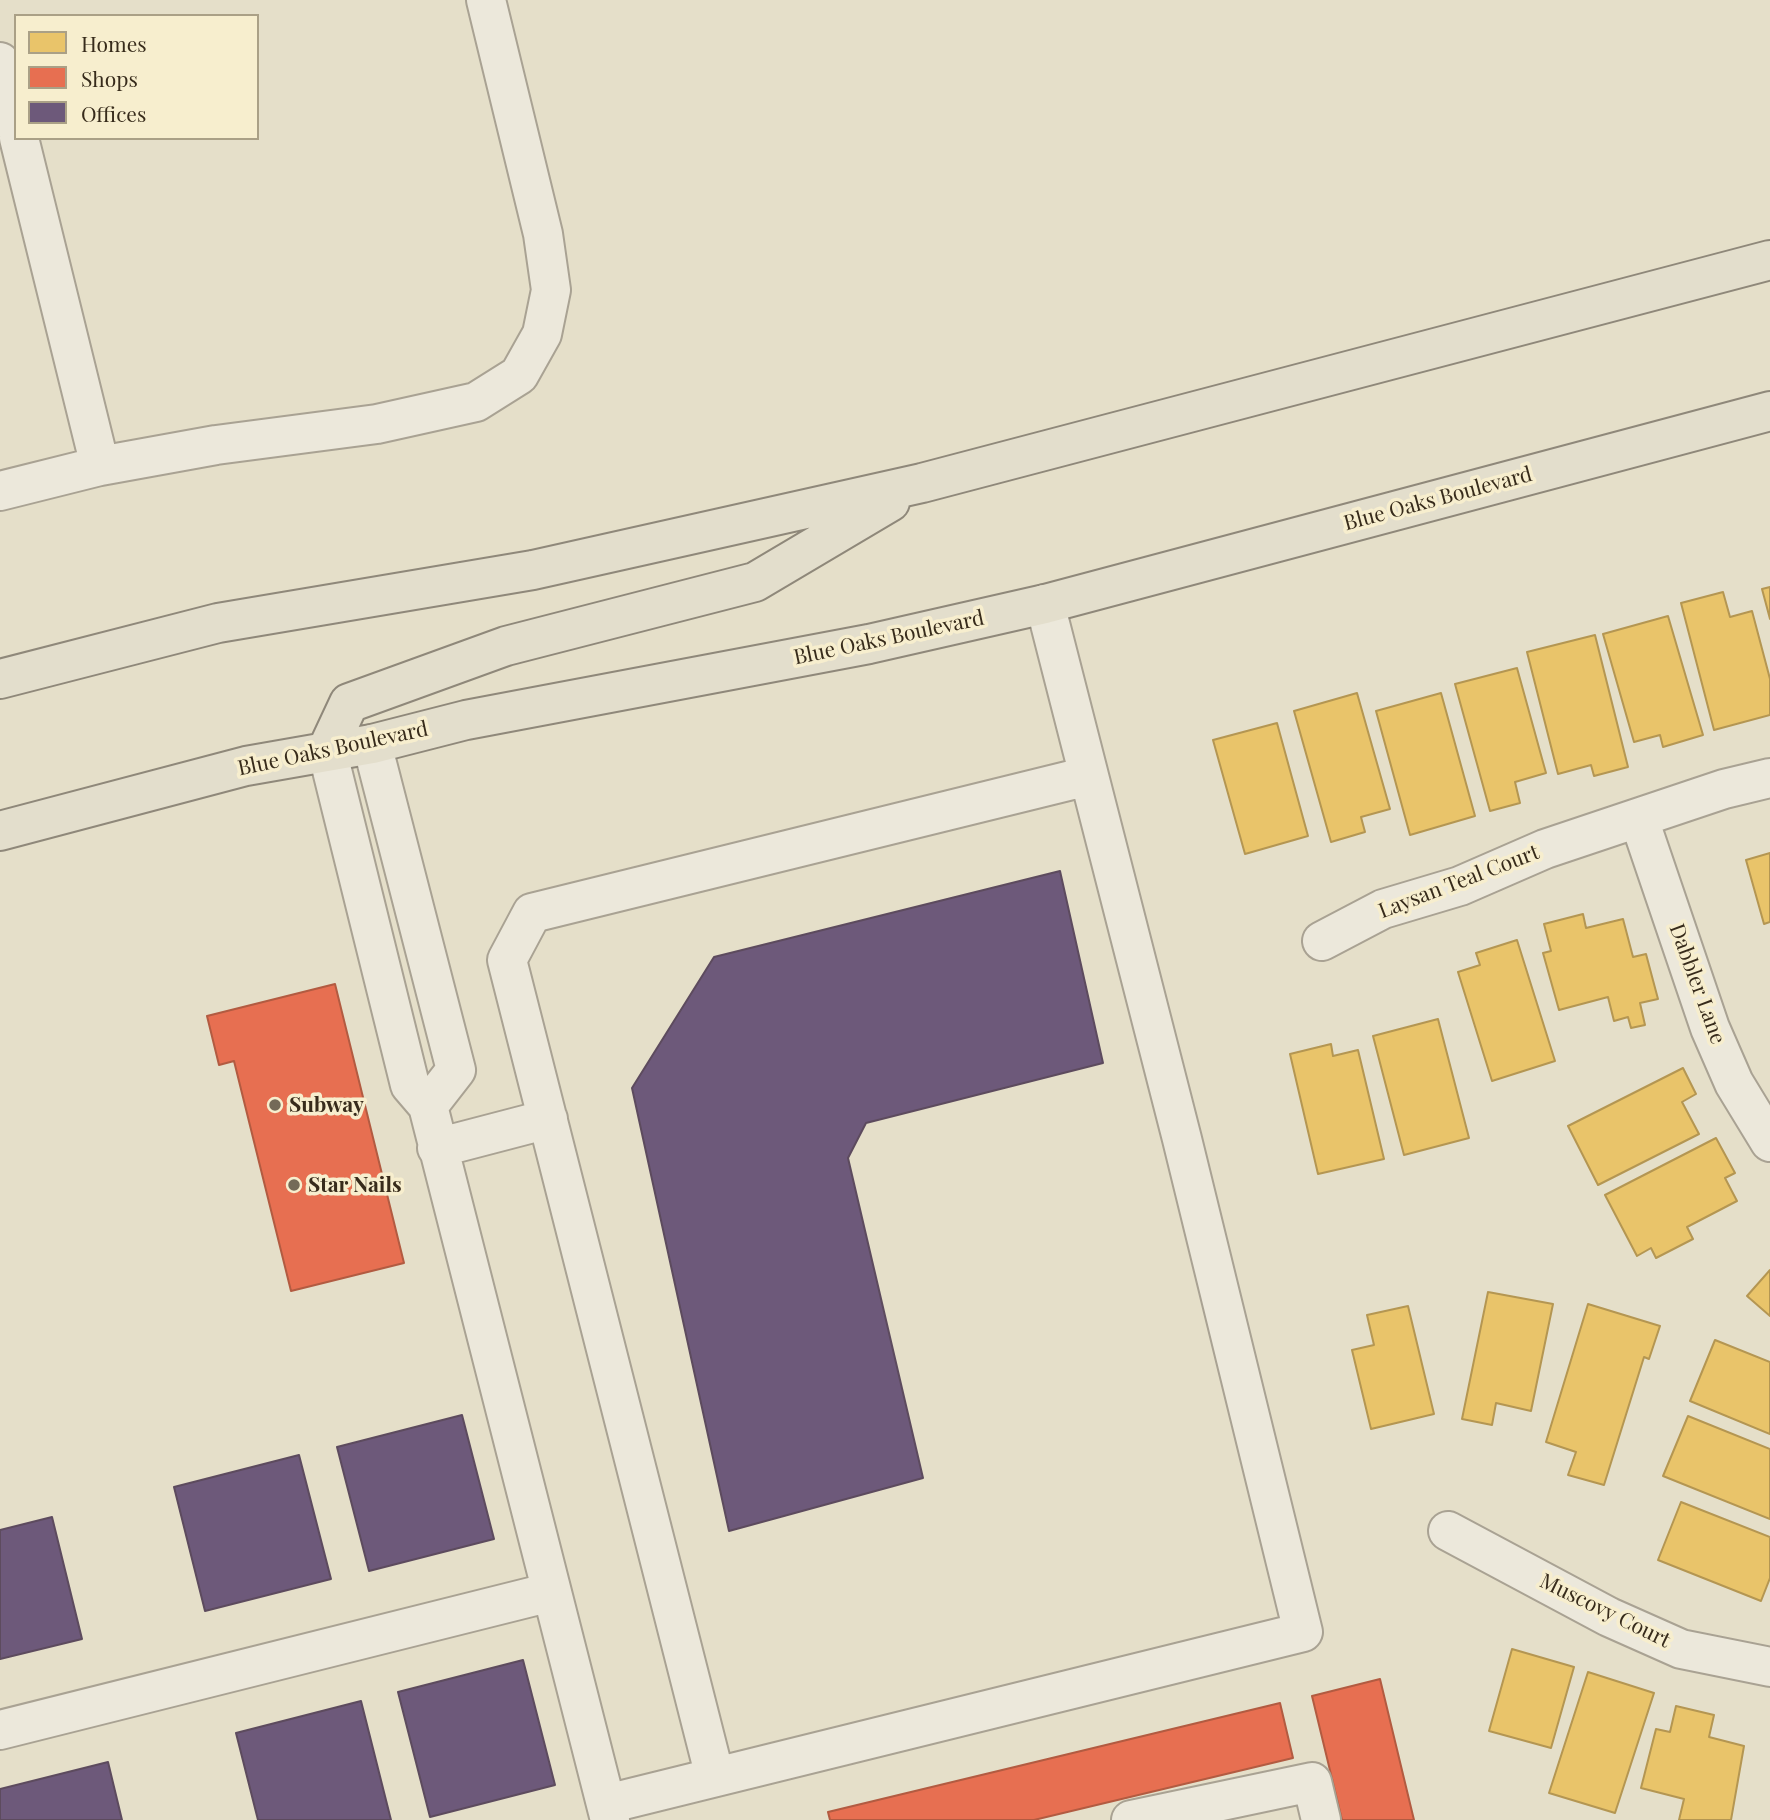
<!DOCTYPE html>
<style>
body{margin:0}
#map{position:relative;width:1770px;height:1820px;overflow:hidden;background:#e5dfc9;font-family:"Playfair Display",serif}
canvas{display:block}
.legend{position:absolute;left:14px;top:14px;width:245px;height:126px;box-sizing:border-box;background:#f7eece;border:2px solid #aaa086;margin:0;padding:9px 12px;list-style:none;font-size:21px;color:#372b1b}
.legend li{display:flex;align-items:center;gap:14px;height:35px}
.legend b{width:35px;border:2px solid #aaa086}
</style>
<div id="map">
<canvas width="1770" height="1820"></canvas>
<ul class="legend">
<li><b style="height:19px;background:#e9c46a"></b>Homes</li>
<li><b style="height:19px;background:#e76f51"></b>Shops</li>
<li><b style="height:19px;background:#6d597a"></b>Offices</li>
</ul>
</div>
<script>
const c = document.querySelector('canvas').getContext('2d');
c.lineJoin = 'round';
function paint(path, color) {
  c.fillStyle = color;
  c.fill(path, 'evenodd');
}
function toPath(rows) {
  const path = new Path2D();
  for (const r of rows) {
    path.moveTo(r[0], r[1]);
    for (let i = 2; i < r.length; i += 2) path.lineTo(r[i], r[i + 1]);
  }
  return path;
}
function strokePath(path, color, width, dash) {
  c.strokeStyle = color;
  c.lineWidth = width;
  c.lineCap = dash ? 'butt' : 'round';
  c.setLineDash(dash || []);
  c.stroke(path);
}
function drawText(font, color, halo, rows, align = 'center') {
  c.font = font + ' "Playfair Display",serif';
  c.lineWidth = 7;
  c.setLineDash([]);
  c.textBaseline = 'middle';
  c.strokeStyle = halo;
  c.fillStyle = color;
  for (const [text, x, y, turn = 0] of rows) {
    c.save();
    c.translate(x, y);
    c.rotate((+turn || 0) * Math.PI / 180);
    c.textAlign = isNaN(turn) ? turn : align;
    if (halo) c.strokeText(text, 0, 0);
    c.fillText(text, 0, 0);
    c.restore();
  }
}
const homes = toPath([
 [1770,587,1770,619,1762,589,1770,587],
 [1723,592,1730,617,1752,611,1770,679,1770,715,1714,730,1681,603,1723,592],
 [1668,616,1703,735,1663,747,1660,735,1634,742,1603,634,1668,616],
 [1595,635,1628,767,1594,776,1591,765,1558,774,1527,652,1595,635],
 [1517,668,1546,773,1515,782,1520,803,1490,811,1455,684,1517,668],
 [1357,693,1390,809,1361,817,1365,832,1331,842,1294,711,1357,693],
 [1441,693,1475,816,1410,835,1376,711,1441,693],
 [1277,723,1308,836,1245,854,1213,740,1277,723],
 [1770,853,1770,922,1764,924,1746,860,1770,853],
 [1583,914,1586,928,1623,919,1633,957,1646,954,1658,999,1640,1003,1645,1025,1631,1028,1628,1017,1614,1021,1608,997,1559,1010,1543,953,1551,951,1544,924,1583,914],
 [1517,940,1555,1061,1492,1081,1458,972,1480,965,1476,953,1517,940],
 [1438,1019,1469,1138,1404,1155,1373,1036,1438,1019],
 [1331,1044,1333,1056,1358,1050,1384,1159,1318,1174,1290,1054,1331,1044],
 [1683,1068,1696,1094,1682,1102,1699,1134,1598,1185,1568,1126,1683,1068],
 [1716,1138,1735,1173,1725,1178,1737,1201,1687,1227,1693,1239,1656,1258,1651,1248,1637,1256,1605,1195,1716,1138],
 [1770,1270,1770,1316,1747,1296,1770,1270],
 [1488,1292,1553,1304,1531,1411,1496,1403,1492,1425,1462,1419,1488,1292],
 [1588,1304,1660,1326,1649,1359,1644,1357,1604,1485,1568,1475,1576,1452,1546,1442,1588,1304],
 [1408,1306,1434,1414,1371,1429,1352,1350,1374,1345,1367,1315,1408,1306],
 [1715,1340,1770,1362,1770,1434,1690,1401,1715,1340],
 [1688,1416,1770,1449,1770,1519,1663,1476,1688,1416],
 [1681,1502,1770,1537,1770,1578,1761,1601,1658,1560,1681,1502],
 [1512,1649,1574,1667,1551,1748,1489,1731,1512,1649],
 [1588,1672,1654,1693,1615,1813,1549,1793,1588,1672],
 [1676,1706,1714,1715,1709,1737,1744,1746,1731,1820,1679,1820,1684,1799,1641,1788,1656,1729,1670,1732,1676,1706]
]);
const shops = toPath([
 [335,984,404,1263,291,1291,234,1061,219,1065,207,1016,335,984],
 [1380,1679,1414,1820,1342,1820,1312,1696,1380,1679],
 [1280,1703,1293,1758,1034,1820,830,1820,828,1812,1280,1703]
]);
const offices = toPath([
 [1060,871,1103,1063,866,1123,848,1158,923,1478,729,1531,632,1088,714,957,1060,871],
 [462,1415,494,1539,369,1571,337,1447,462,1415],
 [299,1455,331,1579,205,1611,174,1487,299,1455],
 [52,1517,82,1639,0,1659,0,1530,52,1517],
 [523,1660,555,1785,430,1817,398,1692,523,1660],
 [361,1701,391,1820,258,1820,236,1733,361,1701],
 [108,1762,122,1820,0,1820,0,1789,108,1762]
]);
const minor = toPath([
 [0,62,16,126],
 [19,138,100,466],
 [0,491,100,466,216,445,377,424,476,402,519,375,542,334,551,290,543,234,486,0],
 [372,744,456,1070,428,1106],
 [327,750,410,1085,428,1106,610,1820],
 [1639,819,1710,1028,1734,1083,1770,1142],
 [1322,941,1383,909,1460,886,1545,849,1724,789,1770,778],
 [437,1148,548,1119],
 [1448,1531,1609,1617,1681,1649,1770,1667],
 [0,1730,551,1592],
 [715,1777,507,960,532,913,1088,776],
 [607,1804,1303,1632,1182,1139,1045,604],
 [1131,1820,1312,1782,1321,1820]
]);
const major = toPath([
 [0,679,218,623,533,570,922,483,1770,260],
 [327,750,349,703,506,646,755,582,890,502],
 [0,831,246,766,372,744,466,720,869,644,1045,604,1770,411]
]);
const markers = [
 [275,1105,7,"#746a58"],
 [294,1185,7,"#746a58"]
];
const streetNames = [
 ["Blue Oaks Boulevard",1438,499,-15],
 ["Blue Oaks Boulevard",889,638,-12],
 ["Blue Oaks Boulevard",333,749,-12],
 ["Laysan Teal Court",1459,882,-21],
 ["Dabbler Lane",1697,984,70],
 ["Muscovy Court",1605,1611,26]
];
const poiNames = [
 ["Subway",289,1105],
 ["Star Nails",308,1185]
];
paint(homes, '#e9c46a');
strokePath(homes, '#b49652', 2);
paint(shops, '#e76f51');
strokePath(shops, '#b25b41', 2);
paint(offices, '#6d597a');
strokePath(offices, '#5d4b5e', 2);
strokePath(minor, '#a9a293', 42);
strokePath(major, '#8f887a', 42);
strokePath(minor, '#ece8db', 38);
strokePath(major, '#e3decc', 38);
for (const [x, y, r, color] of markers) {
  const dot = new Path2D();
  dot.arc(x, y, r, 0, 2 * Math.PI);
  c.fillStyle = color;
  c.fill(dot);
  strokePath(dot, '#f7eece', 2.5);
}
drawText('21px', '#372b1b', '#f7eece', streetNames);
drawText('bold 21px', '#372b1b', '#f7eece', poiNames, 'left');
</script>
